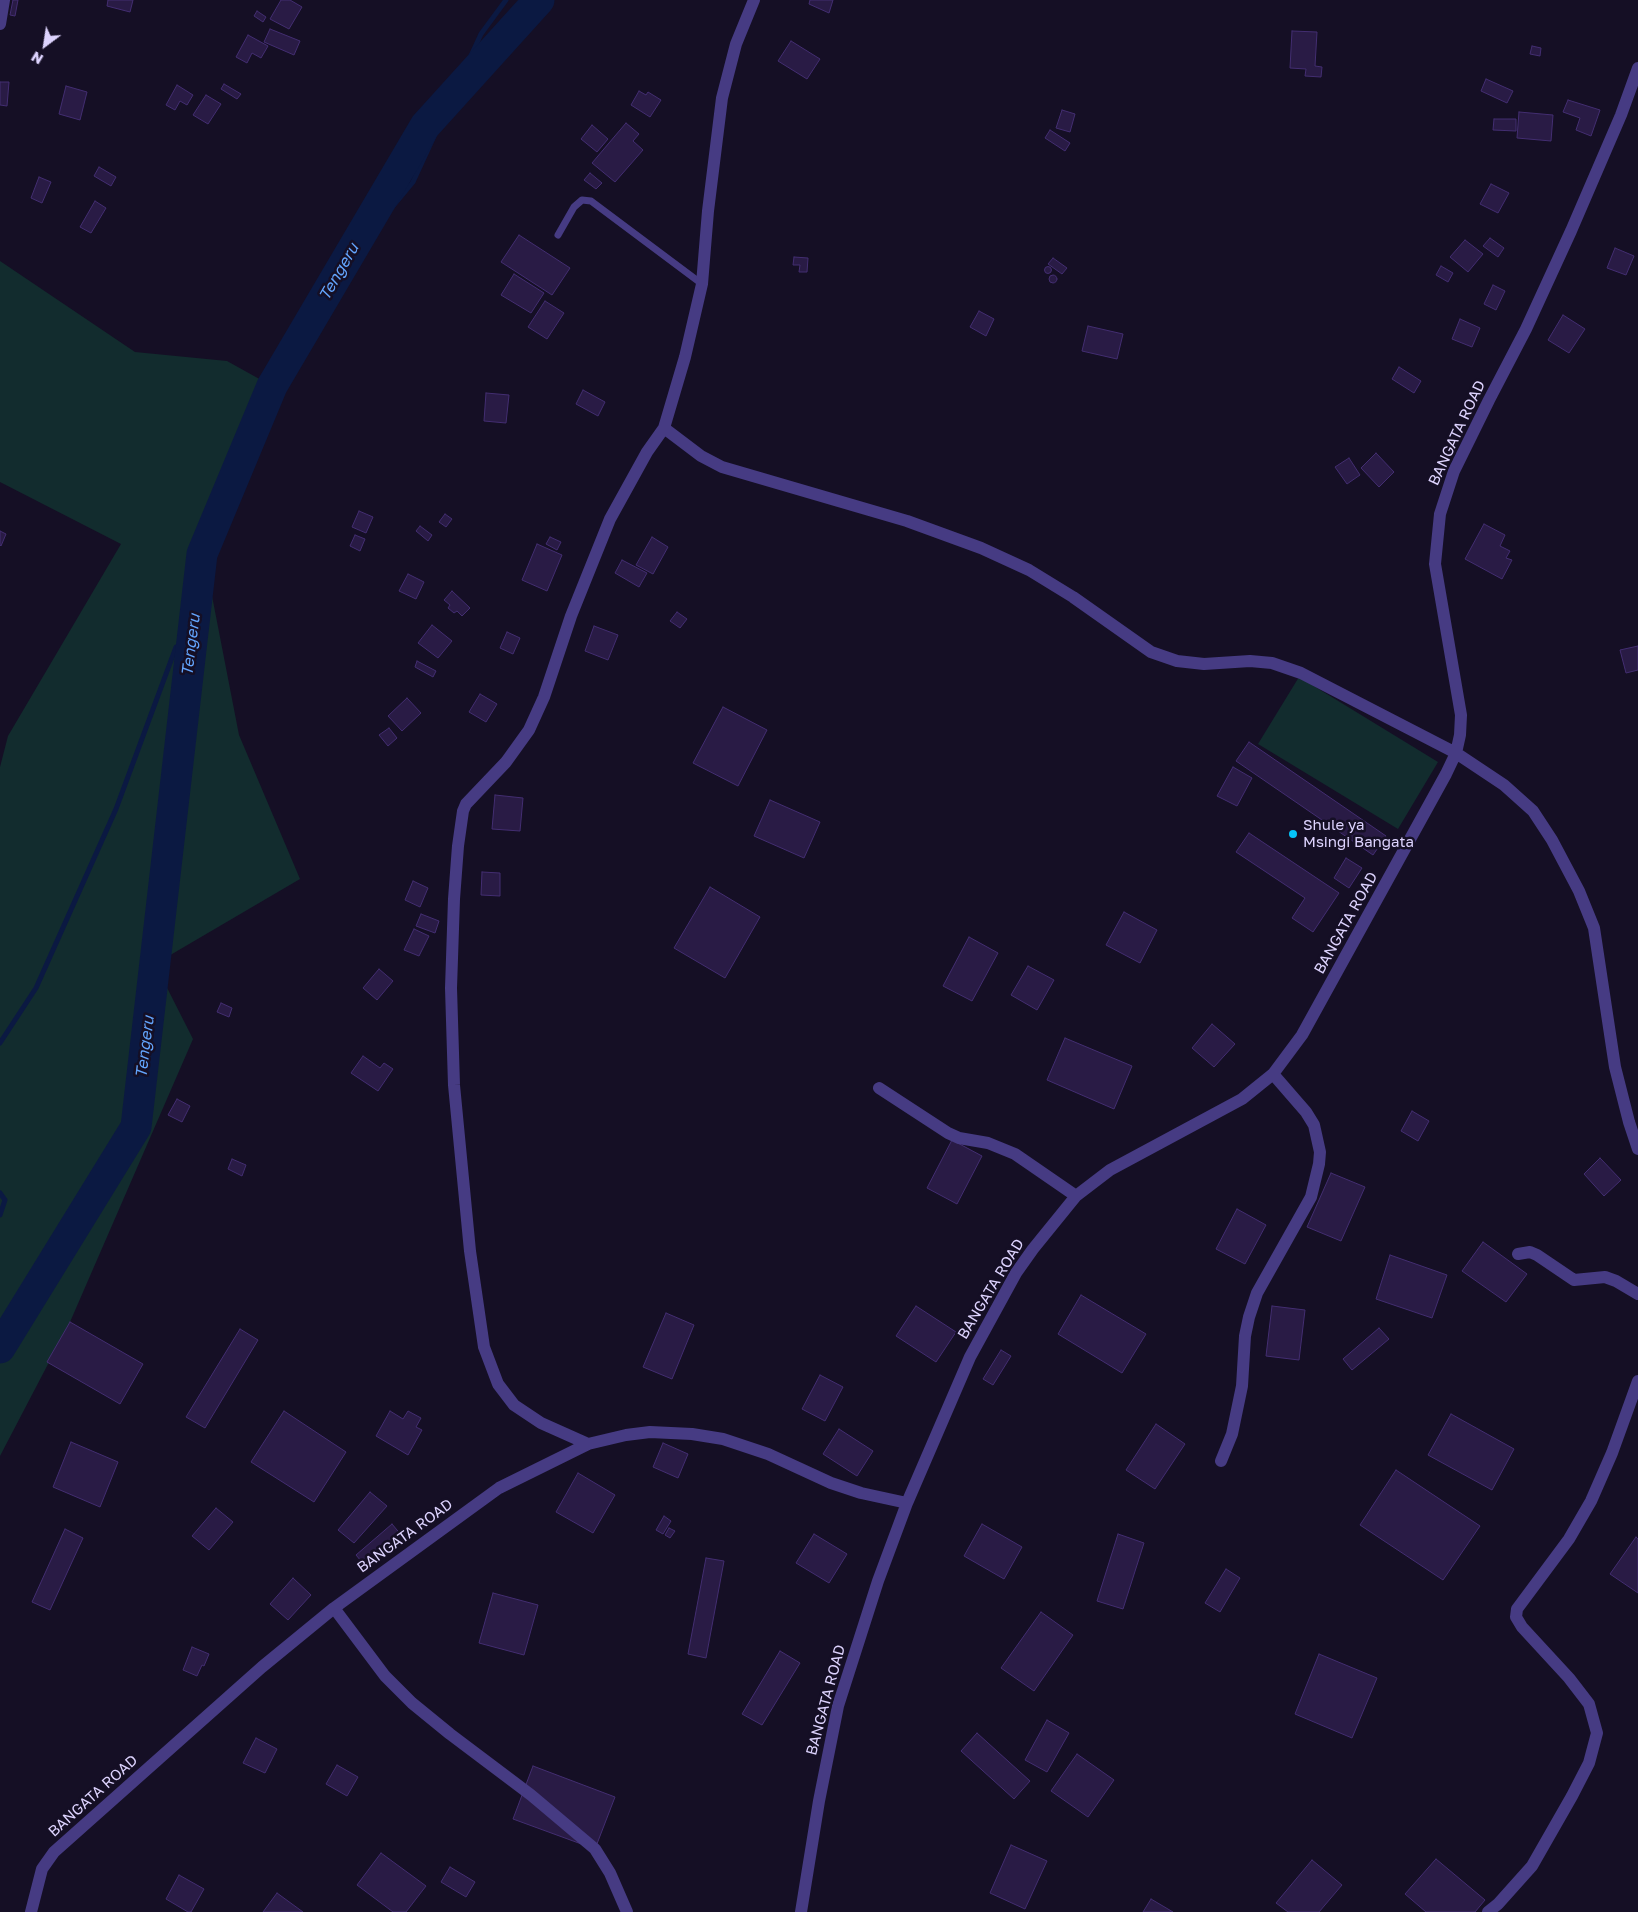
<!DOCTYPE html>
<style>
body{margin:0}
#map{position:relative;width:1638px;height:1912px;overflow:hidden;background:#150f25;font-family:"Golos Text",sans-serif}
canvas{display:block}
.north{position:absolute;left:20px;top:20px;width:50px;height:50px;-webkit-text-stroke:4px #150f25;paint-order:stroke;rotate:211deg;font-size:14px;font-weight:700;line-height:20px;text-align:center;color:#ddd3fe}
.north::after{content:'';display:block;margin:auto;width:18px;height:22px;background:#ddd3fe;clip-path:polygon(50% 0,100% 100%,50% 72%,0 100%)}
</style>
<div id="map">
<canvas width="1638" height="1912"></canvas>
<div class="north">N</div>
</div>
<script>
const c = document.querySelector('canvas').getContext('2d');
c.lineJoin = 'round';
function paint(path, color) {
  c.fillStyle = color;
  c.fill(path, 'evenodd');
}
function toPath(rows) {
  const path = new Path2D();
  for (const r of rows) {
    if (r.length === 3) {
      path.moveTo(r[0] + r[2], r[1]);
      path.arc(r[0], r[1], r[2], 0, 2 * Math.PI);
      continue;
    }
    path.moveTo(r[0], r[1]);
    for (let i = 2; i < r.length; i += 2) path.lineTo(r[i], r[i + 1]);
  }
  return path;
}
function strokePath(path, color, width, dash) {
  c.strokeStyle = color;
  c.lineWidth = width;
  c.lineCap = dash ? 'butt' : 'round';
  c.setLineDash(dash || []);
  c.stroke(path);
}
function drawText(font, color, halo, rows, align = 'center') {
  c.font = font + ' "Golos Text",sans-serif';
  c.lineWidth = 5;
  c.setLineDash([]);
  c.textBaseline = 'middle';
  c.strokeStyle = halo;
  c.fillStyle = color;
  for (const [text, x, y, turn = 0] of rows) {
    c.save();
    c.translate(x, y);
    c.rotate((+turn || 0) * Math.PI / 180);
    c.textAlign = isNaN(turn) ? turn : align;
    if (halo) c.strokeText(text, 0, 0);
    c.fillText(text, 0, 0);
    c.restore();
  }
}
const green = toPath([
 [0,261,135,352,227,361,272,386,206,565,239,735,300,879,155,964,193,1039,70,1322,0,1456,0,767,8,736,121,544,0,482],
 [1299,677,1438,762,1398,829,1258,744]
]);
const stream = toPath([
 [220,527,295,324,413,182,481,34,506,0],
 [0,1043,36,988,116,809,176,647],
 [0,1193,5,1200,0,1215]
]);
const river = toPath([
 [0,1348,136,1127,202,554,272,386,425,126,539,0]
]);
const building = toPath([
 [13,0,18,0,15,16,10,15,13,0],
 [108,0,133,0,130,12,107,6,108,0],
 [281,0,290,0,302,7,289,29,270,19,281,0],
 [810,0,833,0,829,13,809,4,810,0],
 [257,11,266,17,263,22,254,16,257,11],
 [270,29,300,41,294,55,264,42,270,29],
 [1292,31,1317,32,1315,66,1322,67,1321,77,1305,76,1306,69,1290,68,1292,31],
 [248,35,268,46,261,58,252,53,247,63,236,57,248,35],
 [791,41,820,59,807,79,778,61,791,41],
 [1532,46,1541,48,1540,56,1530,54,1532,46],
 [1486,79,1513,91,1507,103,1481,91,1486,79],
 [0,82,9,82,7,106,0,105,0,82],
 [224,84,241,94,237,99,221,89,224,84],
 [177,85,193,95,187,105,180,101,175,110,166,105,177,85],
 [66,86,87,92,80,120,59,114,66,86],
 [639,91,646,95,648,92,661,100,650,117,631,105,639,91],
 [206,95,221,104,208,124,193,115,206,95],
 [1568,100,1600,110,1591,136,1576,130,1580,118,1563,112,1568,100],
 [1062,110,1075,114,1070,132,1056,128,1062,110],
 [1519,112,1553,115,1551,141,1517,138,1519,112],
 [1494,119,1516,119,1516,131,1493,130,1494,119],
 [626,123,639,134,633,141,643,150,615,182,592,163,626,123],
 [592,125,608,139,597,152,581,139,592,125],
 [1050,130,1070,143,1065,151,1045,138,1050,130],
 [99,167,116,177,111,186,94,176,99,167],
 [590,173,602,183,596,189,584,180,590,173],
 [39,177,51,182,42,203,31,198,39,177],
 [1491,184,1509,193,1498,213,1480,204,1491,184],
 [95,201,106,208,91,233,80,227,95,201],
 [519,235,570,268,552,295,501,262,519,235],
 [1490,238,1504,248,1498,257,1483,246,1490,238],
 [1465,240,1483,254,1468,272,1450,257,1465,240],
 [1615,248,1634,256,1626,275,1607,268,1615,248],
 [794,257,808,258,807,272,799,272,800,265,793,265,794,257],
 [1053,258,1067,268,1062,274,1048,264,1053,258],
 [1441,266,1453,273,1448,282,1436,275,1441,266],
 [1048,270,3.5],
 [514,274,544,293,531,313,501,295,514,274],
 [1053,279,4],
 [1493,285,1505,291,1496,310,1484,304,1493,285],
 [545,301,564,313,547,339,528,327,545,301],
 [979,311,994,319,986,336,970,327,979,311],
 [1563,315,1585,329,1569,353,1548,340,1563,315],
 [1460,319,1480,328,1472,347,1452,339,1460,319],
 [1088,326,1123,334,1117,359,1082,351,1088,326],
 [1399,367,1421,381,1414,393,1392,379,1399,367],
 [583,390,605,402,598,416,576,404,583,390],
 [486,393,509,395,506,423,484,421,486,393],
 [1376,453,1394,472,1379,487,1361,468,1376,453],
 [1349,458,1360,475,1347,484,1335,467,1349,458],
 [359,511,373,517,366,533,352,527,359,511],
 [445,514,452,519,446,527,439,522,445,514],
 [1484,524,1505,535,1500,546,1510,551,1506,558,1512,560,1502,579,1465,559,1484,524],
 [420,526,432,535,428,541,416,531,420,526],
 [0,531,6,534,1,546,0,545,0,531],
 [355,535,365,539,360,551,350,546,355,535],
 [550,537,561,542,557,550,546,544,550,537],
 [652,537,668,547,653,574,636,565,652,537],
 [537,544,562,555,547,591,522,580,537,544],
 [622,560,647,573,639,587,615,573,622,560],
 [408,574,424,582,416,599,399,591,408,574],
 [452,591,470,608,462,616,457,611,454,613,448,608,450,605,444,600,452,591],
 [677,612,687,619,680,628,670,621,677,612],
 [432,625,452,641,438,658,418,643,432,625],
 [594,626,618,635,608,660,585,651,594,626],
 [507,632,520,638,513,654,500,648,507,632],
 [1638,646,1638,670,1626,673,1620,650,1638,646],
 [417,661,436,671,433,677,415,667,417,661],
 [480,694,497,704,486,722,469,712,480,694],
 [407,698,421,713,402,731,388,716,407,698],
 [723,707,767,730,738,786,693,763,723,707],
 [389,728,397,738,388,746,379,735,389,728],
 [1249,742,1386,836,1373,855,1236,761,1249,742],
 [1233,767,1252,778,1237,806,1217,796,1233,767],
 [495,795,523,798,520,831,492,829,495,795],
 [770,800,820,822,804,858,754,836,770,800],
 [1249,833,1339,893,1313,932,1292,918,1305,898,1236,852,1249,833],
 [1346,858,1362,868,1349,888,1334,878,1346,858],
 [482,872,500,873,500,896,481,895,482,872],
 [413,881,428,888,420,907,405,900,413,881],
 [710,887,760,917,725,978,674,948,710,887],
 [1124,912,1157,930,1140,963,1106,945,1124,912],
 [421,914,439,921,435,933,416,926,421,914],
 [414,929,429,936,419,956,404,950,414,929],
 [969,937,998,953,972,1001,943,986,969,937],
 [1028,966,1054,980,1037,1010,1011,995,1028,966],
 [379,969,393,981,377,1000,363,988,379,969],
 [221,1003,232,1008,229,1017,217,1012,221,1003],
 [1212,1024,1235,1044,1214,1067,1192,1048,1212,1024],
 [1065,1038,1132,1066,1114,1109,1047,1080,1065,1038],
 [363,1056,380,1068,384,1063,393,1069,378,1091,351,1073,363,1056],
 [177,1099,190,1106,182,1122,168,1115,177,1099],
 [1412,1111,1429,1121,1418,1141,1401,1131,1412,1111],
 [952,1140,982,1156,957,1204,927,1188,952,1140],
 [1600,1158,1621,1180,1604,1196,1584,1174,1600,1158],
 [232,1159,246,1165,242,1176,228,1169,232,1159],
 [1331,1173,1365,1187,1341,1241,1307,1227,1331,1173],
 [1237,1209,1266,1225,1245,1264,1216,1249,1237,1209],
 [1483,1242,1527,1274,1506,1302,1462,1271,1483,1242],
 [1390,1255,1447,1275,1432,1318,1376,1299,1390,1255],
 [1081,1295,1146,1334,1122,1373,1058,1334,1081,1295],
 [916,1306,956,1332,936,1362,896,1336,916,1306],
 [1272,1306,1305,1310,1299,1360,1266,1356,1272,1306],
 [666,1313,694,1325,672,1379,643,1367,666,1313],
 [70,1322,143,1364,120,1404,47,1362,70,1322],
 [1379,1328,1389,1339,1352,1370,1343,1359,1379,1328],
 [240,1329,258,1340,205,1428,186,1417,240,1329],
 [1001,1350,1011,1356,993,1385,983,1379,1001,1350],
 [820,1375,843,1387,825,1421,802,1409,820,1375],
 [284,1411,346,1452,314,1502,251,1462,284,1411],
 [390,1411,403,1419,408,1411,421,1418,416,1427,422,1430,408,1455,376,1436,390,1411],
 [1451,1414,1514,1449,1492,1490,1428,1455,1451,1414],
 [1156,1424,1185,1444,1155,1489,1126,1470,1156,1424],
 [839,1429,873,1451,857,1476,823,1454,839,1429],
 [71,1442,118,1462,100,1507,53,1487,71,1442],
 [663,1443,688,1454,678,1478,653,1467,663,1443],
 [1396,1470,1480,1526,1443,1580,1360,1525,1396,1470],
 [578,1473,615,1495,593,1533,556,1512,578,1473],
 [370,1492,387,1506,354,1543,338,1530,370,1492],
 [216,1508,233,1522,209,1550,192,1536,216,1508],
 [664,1516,671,1521,663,1534,656,1530,664,1516],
 [392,1524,402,1536,366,1567,356,1555,392,1524],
 [982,1524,1022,1547,1004,1579,964,1556,982,1524],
 [669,1528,675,1531,670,1538,665,1535,669,1528],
 [65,1529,83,1538,50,1610,32,1602,65,1529],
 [814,1534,847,1554,829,1583,796,1563,814,1534],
 [1118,1534,1144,1543,1123,1609,1097,1601,1118,1534],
 [1636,1537,1638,1539,1638,1593,1610,1574,1636,1537],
 [706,1558,724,1561,706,1658,688,1654,706,1558],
 [1226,1569,1240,1578,1220,1612,1205,1603,1226,1569],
 [293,1578,311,1595,288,1620,270,1604,293,1578],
 [493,1593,538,1605,524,1655,479,1643,493,1593],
 [1041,1612,1073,1635,1034,1691,1001,1668,1041,1612],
 [192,1647,209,1654,204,1666,202,1665,197,1676,183,1670,192,1647],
 [780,1651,800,1663,762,1725,742,1714,780,1651],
 [1319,1654,1377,1678,1352,1738,1295,1714,1319,1654],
 [1047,1720,1069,1733,1047,1772,1025,1760,1047,1720],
 [977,1733,1030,1781,1014,1799,961,1751,977,1733],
 [256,1738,277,1749,265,1773,243,1763,256,1738],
 [1077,1754,1114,1780,1088,1817,1051,1791,1077,1754],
 [337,1765,358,1777,347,1796,326,1784,337,1765],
 [533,1766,615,1797,595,1849,513,1819,533,1766],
 [1011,1845,1047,1861,1025,1909,990,1893,1011,1845],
 [381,1853,426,1886,406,1912,393,1912,357,1885,381,1853],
 [1436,1859,1485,1900,1475,1912,1426,1912,1405,1894,1436,1859],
 [1312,1860,1342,1885,1319,1912,1288,1912,1276,1903,1312,1860],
 [450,1867,475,1882,466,1897,441,1882,450,1867],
 [179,1875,204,1889,191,1912,188,1912,166,1899,179,1875],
 [277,1893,303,1912,263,1912,277,1893],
 [1151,1899,1173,1912,1143,1912,1151,1899]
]);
const service = toPath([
 [558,235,574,207,582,200,591,201,702,284]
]);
const minor = toPath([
 [0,24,4,0],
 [664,428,701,456,722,467,907,521,981,548,1029,570,1073,597,1151,652,1177,661,1204,664,1250,661,1272,663,1301,673,1456,753,1504,785,1533,811,1552,840,1579,891,1594,928,1615,1067,1629,1122,1638,1149],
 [879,1088,948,1133,959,1138,988,1143,1015,1154,1076,1196],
 [1518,1254,1530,1252,1537,1255,1574,1280,1605,1277,1616,1281,1638,1294],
 [588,1444,541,1423,514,1405,498,1384,484,1347,470,1251,454,1085,451,988,454,899,458,846,463,811,466,804,506,762,529,730,544,697,571,616,610,519,647,452,664,428,685,357,702,284,708,211,722,98,736,44,754,0],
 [1221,1461,1232,1434,1242,1386,1245,1336,1249,1317,1257,1293,1311,1197,1319,1164,1320,1152,1314,1125,1306,1112,1273,1074],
 [334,1608,385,1676,412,1703,450,1734,531,1795,595,1849,610,1873,627,1912],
 [31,1912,42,1869,54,1852,262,1667,334,1608,499,1488,588,1444,626,1435,650,1432,692,1434,723,1439,768,1454,831,1483,861,1493,907,1503],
 [801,1912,819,1801,838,1706,878,1581,907,1503,970,1357,1016,1273,1033,1249,1076,1196,1110,1170,1242,1099,1273,1074,1302,1035,1446,774,1456,753,1460,735,1461,715,1435,564,1440,514,1454,471,1489,400,1526,329,1571,231,1621,115,1638,68],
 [1488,1912,1498,1904,1532,1866,1572,1796,1589,1763,1597,1733,1589,1704,1569,1678,1522,1627,1516,1617,1517,1609,1569,1539,1591,1501,1612,1453,1638,1381]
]);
const markers = [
 [1293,834,5,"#05c4f9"]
];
const streetNames = [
 ["BANGATA ROAD",1457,433,-65],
 ["BANGATA ROAD",1346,923,-61],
 ["BANGATA ROAD",991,1289,-59],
 ["BANGATA ROAD",405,1536,-36],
 ["BANGATA ROAD",826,1700,-75],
 ["BANGATA ROAD",93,1796,-42]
];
const poiNames = [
 ["Shule ya",1303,825],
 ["Msingi Bangata",1303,842]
];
const waterNames = [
 ["Tengeru",339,272,-60],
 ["Tengeru",191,645,-83],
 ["Tengeru",145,1047,-83]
];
paint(green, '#122c2e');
strokePath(stream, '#0b1942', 5);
strokePath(river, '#0b1942', 31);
paint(building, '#291b45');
strokePath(building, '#432e71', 1);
strokePath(service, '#463b83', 7);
strokePath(minor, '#463b83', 12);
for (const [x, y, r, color] of markers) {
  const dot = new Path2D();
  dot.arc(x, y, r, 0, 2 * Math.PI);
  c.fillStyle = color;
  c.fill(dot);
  strokePath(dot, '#150f25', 2);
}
drawText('15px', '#ddd3fe', '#150f25', streetNames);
drawText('15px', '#ddd3fe', '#150f25', poiNames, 'left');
drawText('italic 16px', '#63a4fc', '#150f25', waterNames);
</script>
